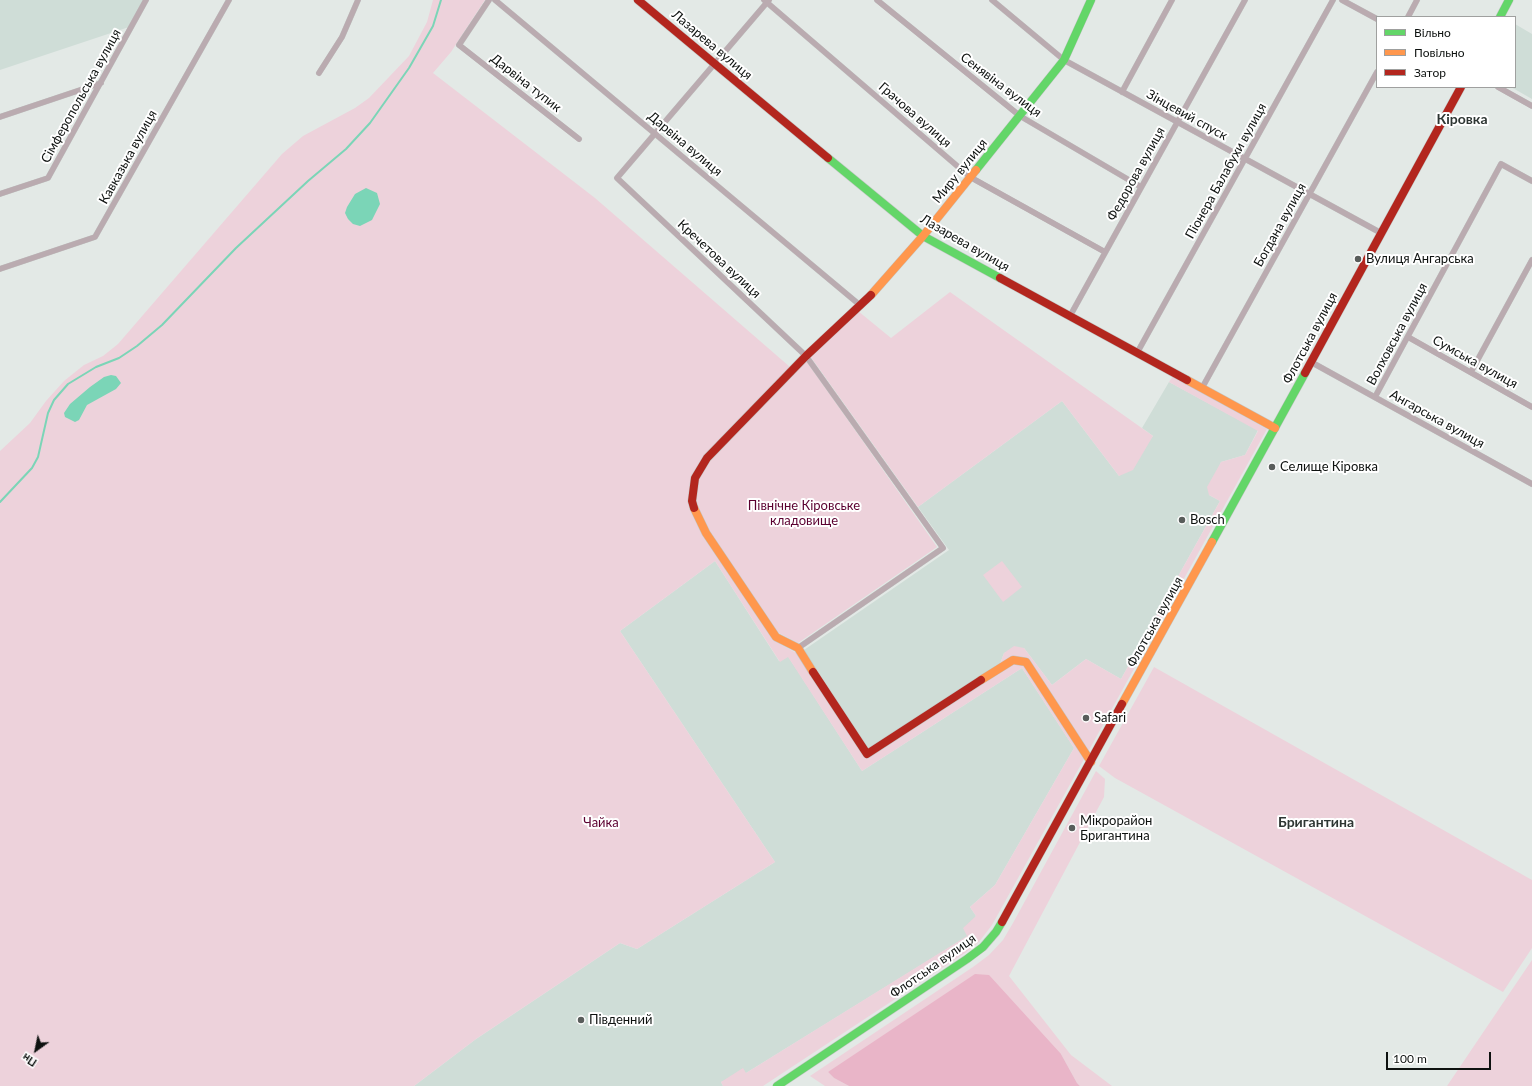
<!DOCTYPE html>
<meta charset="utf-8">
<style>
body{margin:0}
#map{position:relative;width:1532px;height:1086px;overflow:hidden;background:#e3e9e6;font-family:Lato,sans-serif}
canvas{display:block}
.legend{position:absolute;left:1376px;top:16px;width:140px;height:72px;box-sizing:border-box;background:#fff;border:1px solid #9fa09f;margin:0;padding:5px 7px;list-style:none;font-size:12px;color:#0e1210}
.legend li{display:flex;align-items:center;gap:8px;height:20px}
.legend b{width:20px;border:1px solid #9fa09f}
.north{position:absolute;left:16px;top:1030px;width:40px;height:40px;-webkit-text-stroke:3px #fff;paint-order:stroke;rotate:213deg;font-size:11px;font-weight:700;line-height:16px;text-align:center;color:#0e1210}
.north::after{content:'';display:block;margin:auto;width:14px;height:18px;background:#0e1210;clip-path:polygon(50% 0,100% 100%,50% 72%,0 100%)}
.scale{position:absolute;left:1386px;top:1052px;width:105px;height:18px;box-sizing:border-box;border:2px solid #0e1210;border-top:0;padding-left:5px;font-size:12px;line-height:14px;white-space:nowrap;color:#0e1210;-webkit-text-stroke:3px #fff;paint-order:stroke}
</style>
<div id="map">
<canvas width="1532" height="1086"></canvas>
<ul class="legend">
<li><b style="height:5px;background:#63d668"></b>Вільно</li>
<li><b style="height:5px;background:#ff974d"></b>Повільно</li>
<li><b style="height:5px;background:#b3261e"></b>Затор</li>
</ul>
<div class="north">Пн</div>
<div class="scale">100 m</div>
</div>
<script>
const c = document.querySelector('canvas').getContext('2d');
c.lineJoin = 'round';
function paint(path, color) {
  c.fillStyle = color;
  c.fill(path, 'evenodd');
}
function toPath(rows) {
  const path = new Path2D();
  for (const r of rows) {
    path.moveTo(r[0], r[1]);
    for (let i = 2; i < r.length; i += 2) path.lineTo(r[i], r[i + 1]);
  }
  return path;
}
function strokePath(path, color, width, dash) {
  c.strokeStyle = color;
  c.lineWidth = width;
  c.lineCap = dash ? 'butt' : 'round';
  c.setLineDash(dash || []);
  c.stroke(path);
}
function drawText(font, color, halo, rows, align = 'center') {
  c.font = font + ' Lato,sans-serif';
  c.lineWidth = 4;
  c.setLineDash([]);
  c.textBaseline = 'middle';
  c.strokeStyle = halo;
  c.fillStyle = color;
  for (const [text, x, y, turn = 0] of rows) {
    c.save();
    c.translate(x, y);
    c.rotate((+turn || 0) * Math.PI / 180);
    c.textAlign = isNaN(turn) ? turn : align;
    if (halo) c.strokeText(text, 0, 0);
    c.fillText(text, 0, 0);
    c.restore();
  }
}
const built = toPath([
 [0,0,144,0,129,27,0,70],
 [1515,24,1532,34,1532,99,1511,87,1515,87],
 [1169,382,1258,430,1245,455,1221,462,1209,495,1220,501,1121,679,1086,659,1052,685,1024,648,1004,653,1000,664,868,749,804,650,949,550,918,507,1062,401,1119,476,1153,436,1142,428],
 [715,561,779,661,788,656,862,771,1022,668,1074,748,995,885,970,907,976,916,968,936,746,1073,721,1082,723,1086,414,1086,476,1039,620,943,637,949,775,862,620,631]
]);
const green = toPath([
 [433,0,485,0,451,52,433,73,595,198,790,367,710,449,689,501,689,508,703,535,773,640,798,654,868,749,1000,664,1004,653,1014,646,1024,648,1052,685,1086,659,1121,679,1220,501,1209,495,1207,487,1221,462,1245,455,1258,431,1169,382,1173,376,1267,429,992,925,979,942,965,953,763,1086,723,1086,721,1082,743,1068,746,1073,967,936,963,928,976,916,970,907,995,885,1074,748,1022,668,862,771,788,657,780,662,715,561,620,631,775,862,637,949,620,943,476,1039,414,1086,0,1086,0,451,30,423,46,401,64,381,84,365,103,356,118,344,282,154,303,136,355,108,369,98,409,56,427,22],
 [950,292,1153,436,1133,470,1119,476,1062,401,918,507,810,356,858,311,891,338],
 [806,360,937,547,798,643,777,632,720,551,695,507,696,486,704,467],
 [1002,561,1022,587,1003,602,983,575],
 [1154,667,1532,880,1532,948,1503,992,1115,778,1099,766],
 [1096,771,1105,779,1104,797,1009,976,1071,1055,1112,1086,1080,1086,1077,1083,1061,1054,828,1072,834,1078,849,1086,825,1086,810,1076,973,967,989,955,1003,940,1013,923],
 [1532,960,1532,1086,1447,1086,1507,997]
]);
const forest = toPath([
 [975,974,989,975,1061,1054,1077,1083,1080,1086,849,1086,834,1078,828,1072]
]);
const water = toPath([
 [366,188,377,193,380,204,372,220,360,226,353,224,348,219,345,213,347,207,355,194],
 [111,375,116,376,121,383,116,389,87,405,79,420,75,422,65,417,64,413,70,404,90,387,104,377]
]);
const stream = toPath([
 [0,502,32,468,38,457,48,413,54,400,68,384,96,367,119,358,137,346,162,325,236,248,308,181,346,149,370,123,409,68,433,26,441,0]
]);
const street = toPath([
 [489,0,459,45,579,139],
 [495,0,861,306],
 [764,0,970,177,1105,252],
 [769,0,617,178,806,356,943,548,798,648],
 [877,0,1020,116,1141,187],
 [992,0,1064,60,1381,233],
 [1342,0,1377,19],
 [1408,17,1417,0],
 [319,73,342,37,358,0],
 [1498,87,1532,106],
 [1122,92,1172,0],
 [0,117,101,83],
 [0,194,48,178,146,0],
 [0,269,95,237,229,0],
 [1070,316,1245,0],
 [1408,337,1532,407],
 [1137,353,1333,0],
 [1311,362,1532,484],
 [1471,372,1532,260],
 [1202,388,1377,72],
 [1375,397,1501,164,1532,181]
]);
const fast = toPath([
 [1500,17,1509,0],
 [828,158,923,236,1000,278],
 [976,170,1064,60,1091,0],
 [1212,542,1305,373],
 [777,1086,967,959,983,947,996,932,1002,922]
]);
const slow = toPath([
 [871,295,923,236,976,170],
 [1187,380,1275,428],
 [694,508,706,533,776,637,798,648,813,672],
 [981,680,1013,660,1026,662,1091,762],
 [1122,704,1212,542]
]);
const jam = toPath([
 [638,0,828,158],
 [1000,278,1187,380],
 [1305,373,1461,87],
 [694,508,692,501,695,478,707,458,806,356,871,295],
 [813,672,867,754,981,680],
 [1002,922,1122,704]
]);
const markers = [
 [1358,259,4,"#595d5b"],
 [1272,467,4,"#595d5b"],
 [1182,520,4,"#595d5b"],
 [1086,718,4,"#595d5b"],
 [1072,828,4,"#595d5b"],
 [581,1020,4,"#595d5b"]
];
const streetNames = [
 ["Лазарева вулиця",712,45,40],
 ["Дарвіна тупик",526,83,38],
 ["Сенявіна вулиця",1001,85,37],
 ["Сімферопольська вулиця",81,96,-61],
 ["Грачова вулиця",915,115,41],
 ["Зінцевий спуск",1187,115,29],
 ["Дарвіна вулиця",685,144,40],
 ["Кавказька вулиця",128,157,-61],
 ["Миру вулиця",960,171,-51],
 ["Піонера Балабухи вулиця",1226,171,-61],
 ["Федорова вулиця",1136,174,-61],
 ["Богдана вулиця",1280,225,-61],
 ["Лазарева вулиця",965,243,30],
 ["Кречетова вулиця",719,259,43],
 ["Волховська вулиця",1397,334,-62],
 ["Флотська вулиця",1310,338,-62],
 ["Сумська вулиця",1475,362,29],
 ["Ангарська вулиця",1437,419,29],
 ["Флотська вулиця",1155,622,-61],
 ["Флотська вулиця",933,966,-35]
];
const poiNames = [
 ["Вулиця Ангарська",1366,259],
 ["Селище Кіровка",1280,467],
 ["Bosch",1190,520],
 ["Safari",1094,718],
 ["Мікрорайон",1080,821],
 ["Бригантина",1080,836],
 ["Південний",589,1020]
];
const parkNames = [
 ["Північне Кіровське",804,506],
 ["кладовище",804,521],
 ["Чайка",601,823]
];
const neighbourhoodNames = [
 ["Кіровка",1462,119],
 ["Бригантина",1316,822]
];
paint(built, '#cfddd7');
paint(green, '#edd2db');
paint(forest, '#e9b5c8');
paint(water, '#7bd5b7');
strokePath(stream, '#7bd5b7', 2);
strokePath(street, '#c2c6c4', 6);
strokePath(fast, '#c2c6c4', 9);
strokePath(slow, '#c2c6c4', 9);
strokePath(jam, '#c2c6c4', 9);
strokePath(street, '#baabb0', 5.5);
strokePath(fast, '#63d668', 8);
strokePath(slow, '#ff974d', 8);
strokePath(jam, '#b3261e', 8);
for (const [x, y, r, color] of markers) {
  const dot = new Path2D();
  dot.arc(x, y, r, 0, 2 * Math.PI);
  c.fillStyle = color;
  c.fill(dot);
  strokePath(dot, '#fff', 1.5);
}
drawText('13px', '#0e1210', '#fff', streetNames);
drawText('13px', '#0e1210', '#fff', poiNames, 'left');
drawText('13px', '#5b0030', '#fff', parkNames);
drawText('bold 14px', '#2e3633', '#fff', neighbourhoodNames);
</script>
